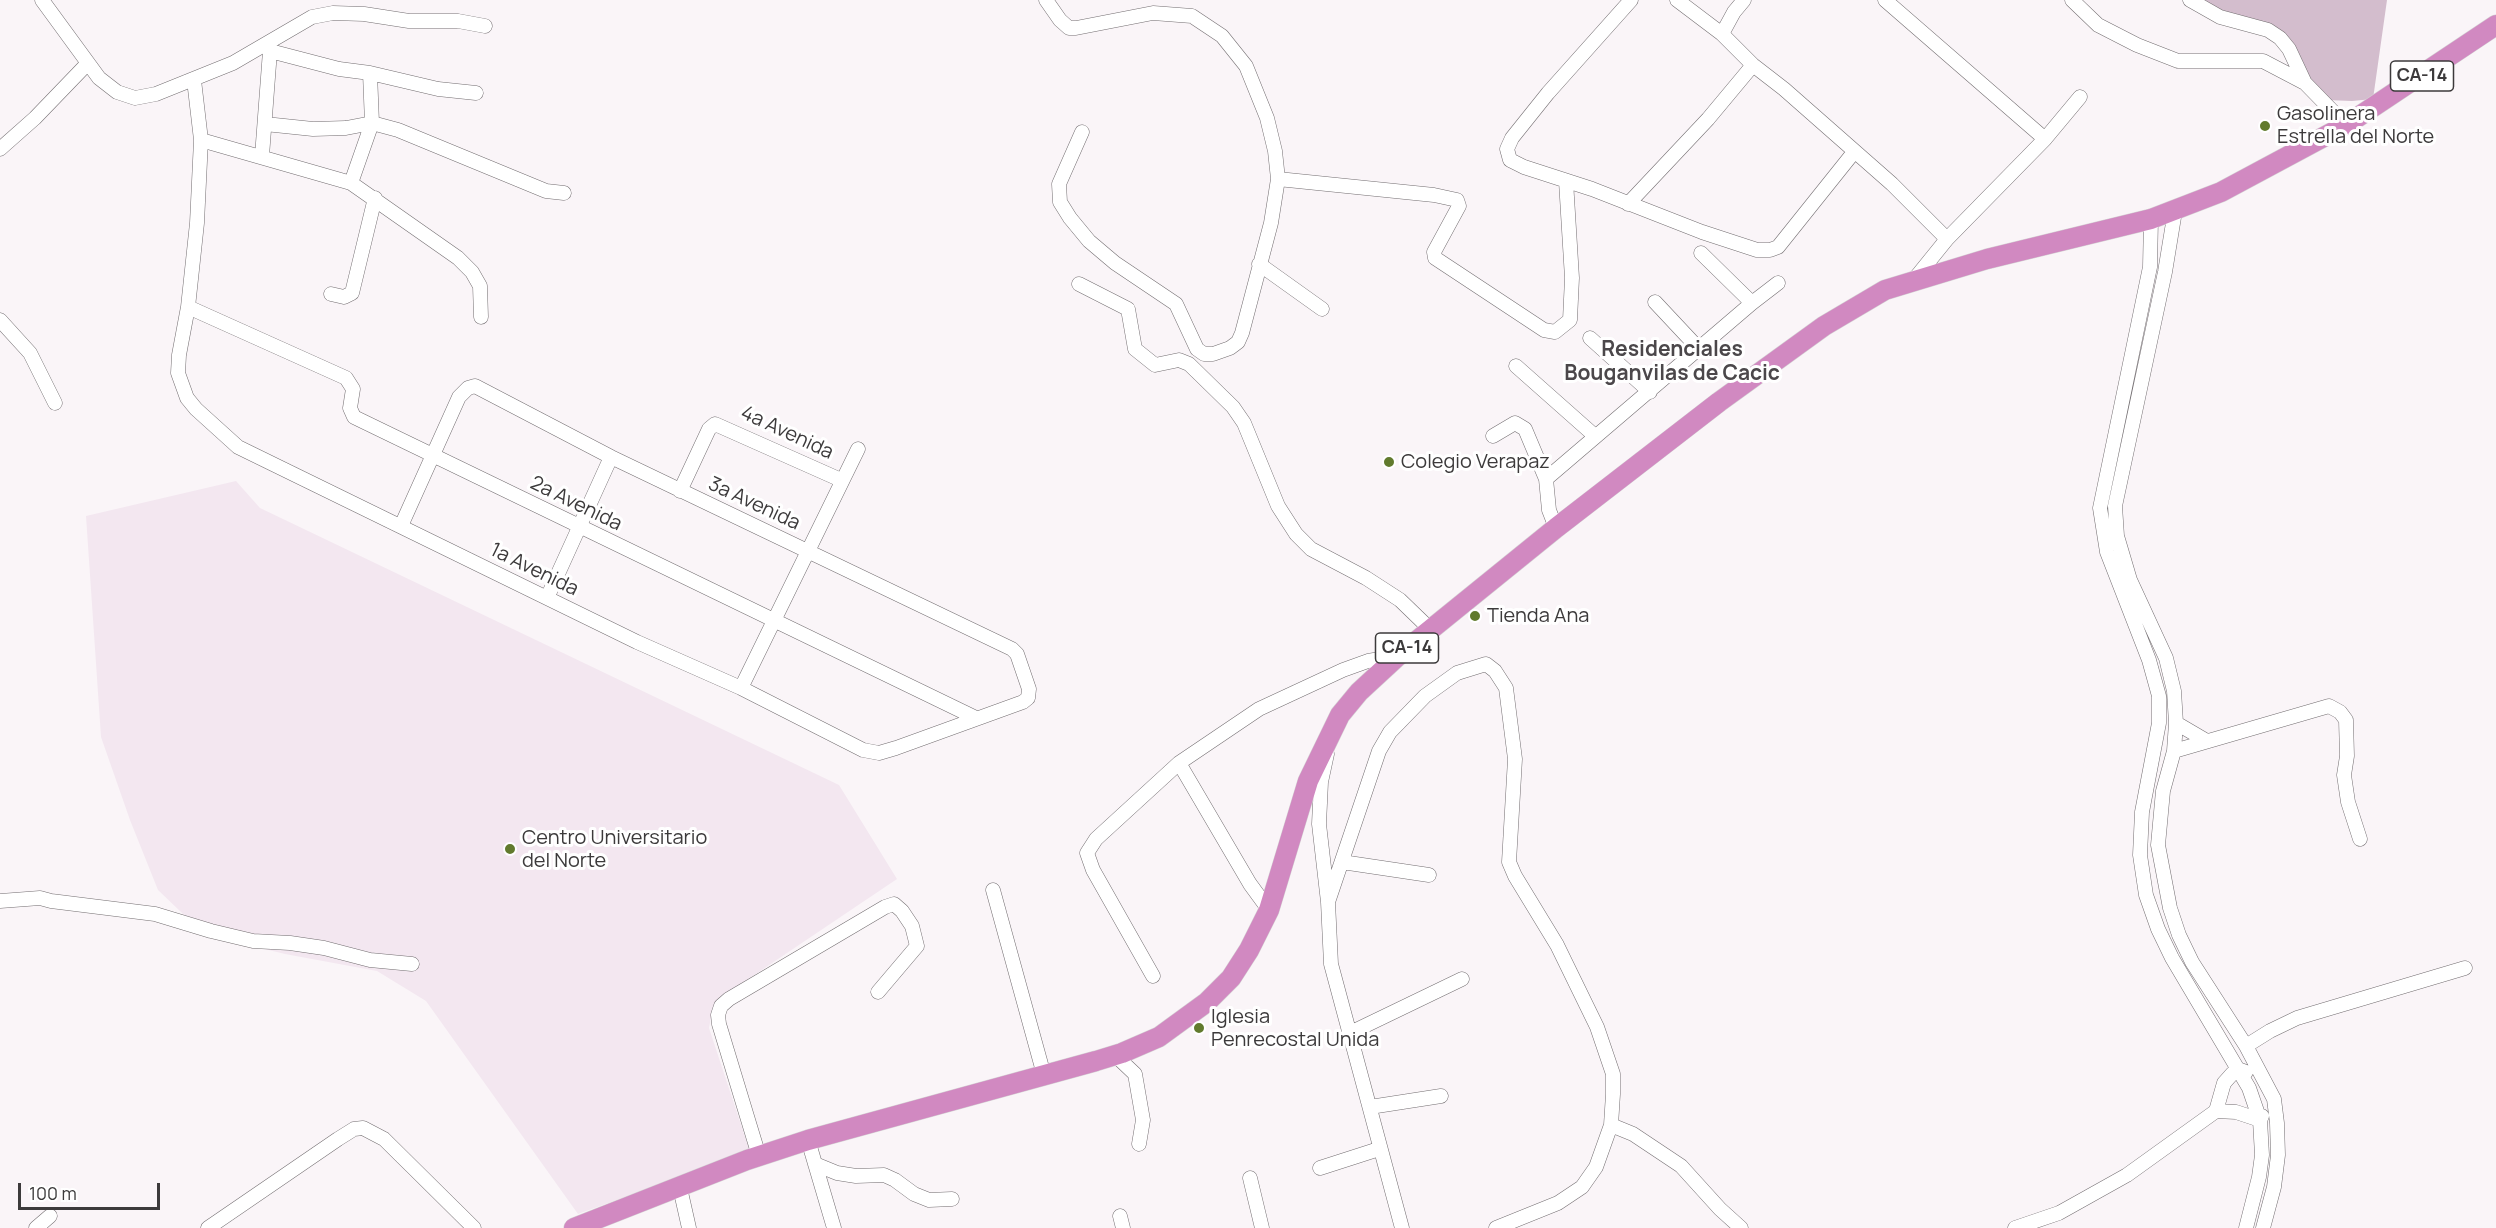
<!DOCTYPE html>
<style>
body{margin:0}
#map{position:relative;width:2496px;height:1228px;overflow:hidden;background:#faf5f8;font-family:Manrope,sans-serif}
canvas{display:block}
.scale{position:absolute;left:18px;top:1183px;width:142px;height:27px;box-sizing:border-box;border:3px solid #3c3a3b;border-top:0;padding-left:8px;font-size:18px;line-height:21px;white-space:nowrap;color:#3c3a3b;-webkit-text-stroke:4px #fff;paint-order:stroke}
</style>
<div id="map">
<canvas width="2496" height="1228"></canvas>
<div class="scale">100 m</div>
</div>
<script>
const c = document.querySelector('canvas').getContext('2d');
c.lineJoin = 'round';
function paint(path, color) {
  c.fillStyle = color;
  c.fill(path, 'evenodd');
}
function toPath(rows) {
  const path = new Path2D();
  for (const r of rows) {
    path.moveTo(r[0], r[1]);
    for (let i = 2; i < r.length; i += 2) path.lineTo(r[i], r[i + 1]);
  }
  return path;
}
function strokePath(path, color, width, dash) {
  c.strokeStyle = color;
  c.lineWidth = width;
  c.lineCap = dash ? 'butt' : 'round';
  c.setLineDash(dash || []);
  c.stroke(path);
}
function drawText(font, color, halo, rows, align = 'center') {
  c.font = font + ' Manrope,sans-serif';
  c.lineWidth = 6;
  c.setLineDash([]);
  c.textBaseline = 'middle';
  c.strokeStyle = halo;
  c.fillStyle = color;
  for (const [text, x, y, turn = 0] of rows) {
    c.save();
    c.translate(x, y);
    c.rotate((+turn || 0) * Math.PI / 180);
    c.textAlign = isNaN(turn) ? turn : align;
    if (halo) c.strokeText(text, 0, 0);
    c.fillText(text, 0, 0);
    c.restore();
  }
}
const built = toPath([
 [236,481,260,508,839,785,897,879,729,992,713,1007,709,1028,750,1152,578,1214,426,1001,377,971,285,954,204,934,158,890,130,820,101,737,86,516]
]);
const green = toPath([
 [2197,0,2387,0,2373,99,2352,101,2326,100,2312,88,2298,51,2288,42]
]);
const minor = toPath([
 [42,0,99,78,117,92,135,98,156,94,233,63,312,17,333,13,364,14,409,21,458,21,485,26],
 [1046,0,1060,20,1069,28,1076,28,1153,13,1192,16,1222,36,1246,66,1267,118,1275,151,1278,179,1271,223,1242,333,1238,342,1230,348,1213,354,1204,354,1197,349,1176,304,1115,263,1089,241,1070,218,1060,202,1059,184,1082,132],
 [1631,0,1548,93,1512,138,1507,149,1510,160,1524,167,1592,189,1702,232,1757,250,1770,250,1778,247,1854,152],
 [1677,0,1722,34,1753,65,1784,89,1892,184,1947,239],
 [1885,0,2045,139],
 [2072,0,2098,25,2137,45,2178,61,2263,61,2305,83,2346,125],
 [2190,0,2220,17,2268,30,2280,38,2289,49,2304,81],
 [1722,34,1734,12,1744,0],
 [270,51,339,69,370,73,438,89,476,93],
 [194,80,201,140,197,223,188,307,179,355,178,373,187,398,196,409,238,447,637,642,741,688,863,750,879,753,896,748,1023,702,1028,698,1029,689,1017,654,1012,649,611,457,475,386,468,388,459,397,401,526],
 [265,124,313,129,346,128,372,123,398,130,546,191,564,193],
 [201,140,351,183,458,258,472,272,480,286,481,317],
 [0,149,35,118,88,63],
 [262,156,270,51,266,45],
 [1278,179,1434,195,1457,200,1459,206,1434,252,1435,258,1544,330,1555,332,1570,320,1572,278,1566,181],
 [351,183,372,123,370,73],
 [1628,204,1708,119,1753,65],
 [2175,211,2165,272,2115,506,2117,536,2130,580,2166,658,2174,691,2176,723,2174,751,2163,791,2158,845,2170,908,2179,935,2192,962,2246,1046,2274,1099,2277,1123,2278,1155,2274,1187,2263,1228],
 [2151,219,2150,267,2100,508,2107,552,2149,660,2159,696,2159,723,2142,812,2140,855,2146,895,2158,929,2172,958,2249,1088,2260,1120,2262,1155,2259,1177,2246,1228],
 [1701,253,1752,303],
 [1259,264,1322,309],
 [1913,281,1947,239,2045,139,2080,97],
 [1079,284,1128,309,1135,349,1155,365,1179,360,1189,364,1233,407,1244,423,1278,506,1296,534,1311,549,1366,578,1400,600,1430,629],
 [331,294,344,297,352,293,375,198],
 [1655,302,1699,349],
 [188,307,346,378,353,389,350,408,354,417,976,718],
 [0,320,30,353,55,403],
 [1590,338,1650,392],
 [1516,366,1595,436],
 [1493,436,1515,423,1525,429,1546,479,1549,510,1556,528],
 [1546,479,1752,303,1778,283],
 [680,491,709,429,715,424,841,480],
 [547,598,611,457],
 [741,688,858,449],
 [2176,723,2205,740],
 [2174,751,2329,706,2340,712,2346,720,2347,756,2344,775,2348,802,2360,839],
 [1327,754,1321,782,1319,824,1328,902,1331,964,1402,1228],
 [1179,763,1250,884,1269,910],
 [1342,862,1429,875],
 [993,890,1044,1075],
 [0,901,40,898,51,901,155,914,211,931,253,941,290,943,324,948,370,960,412,964],
 [1328,902,1379,751,1390,732,1425,696,1457,673,1486,664,1495,671,1506,688,1515,759,1509,862,1515,876,1557,945,1597,1027,1613,1074,1613,1094,1611,1125,1596,1167,1582,1187,1558,1203,1496,1228],
 [1153,976,1093,870,1087,853,1096,839,1179,763,1259,709,1343,670,1368,661,1398,656],
 [1350,1033,1462,979],
 [2246,1046,2270,1031,2297,1018,2465,968],
 [1115,1055,1135,1074,1143,1120,1139,1144],
 [1370,1107,1441,1096],
 [2216,1111,2224,1083,2232,1074,2238,1069,2246,1072],
 [1611,1125,1633,1134,1681,1166,1720,1209,1741,1228],
 [808,1140,834,1228],
 [759,1156,719,1024,718,1015,721,1006,729,999,885,907,894,904,902,911,912,926,917,946,878,992],
 [815,1164,837,1173,856,1176,884,1175,895,1180,914,1194,929,1200,952,1199],
 [1320,1168,1379,1149],
 [1250,1178,1262,1228],
 [680,1188,689,1228],
 [1120,1216,1123,1228],
 [36,1228,50,1216],
 [208,1228,338,1139,354,1129,363,1128,384,1139,474,1228],
 [2015,1228,2059,1213,2127,1175,2216,1111,2236,1112,2260,1120,2262,1116]
]);
const highway = toPath([
 [574,1228,747,1160,808,1140,1096,1061,1122,1053,1159,1037,1207,1002,1231,978,1249,950,1269,910,1308,781,1340,715,1359,692,1398,656,1556,528,1719,402,1824,326,1885,290,1987,259,2151,219,2221,192,2346,125,2496,25]
]);
const markers = [
 [2265,126,6,"#617a2d"],
 [1389,462,6,"#617a2d"],
 [1475,616,6,"#617a2d"],
 [510,849,6,"#617a2d"],
 [1199,1028,6,"#617a2d"]
];
const shields = [
 [2422,76,63],
 [1407,648,63]
];
const shieldNames = [
 ["CA-14",2422,76],
 ["CA-14",1407,648]
];
const poiNames = [
 ["Gasolinera",2277,114],
 ["Estrella del Norte",2277,137],
 ["Colegio Verapaz",1401,462],
 ["Tienda Ana",1487,616],
 ["Centro Universitario",522,838],
 ["del Norte",522,861],
 ["Iglesia",1211,1017],
 ["Penrecostal Unida",1211,1040]
];
const streetNames = [
 ["4a Avenida",787,433,25],
 ["2a Avenida",576,504,26],
 ["3a Avenida",754,504,25],
 ["1a Avenida",534,570,26]
];
const neighbourhoodNames = [
 ["Residenciales",1672,350],
 ["Bouganvilas de Cacic",1672,374]
];
paint(built, '#f3e7f0');
paint(green, '#d3bdcd');
strokePath(minor, '#736e71', 15);
strokePath(highway, '#d4d4d4', 21);
strokePath(minor, '#fff', 14);
strokePath(highway, '#d189c1', 20);
for (const [x, y, r, color] of markers) {
  const dot = new Path2D();
  dot.arc(x, y, r, 0, 2 * Math.PI);
  c.fillStyle = color;
  c.fill(dot);
  strokePath(dot, '#fff', 2);
}
for (const [x, y, w] of shields) {
  const box = new Path2D();
  box.roundRect(x - w / 2, y - 15, w, 30, 4.5);
  c.fillStyle = '#fff';
  c.fill(box);
  strokePath(box, '#3c3a3b', 1.5);
}
drawText('bold 18px', '#3c3a3b', null, shieldNames);
drawText('20px', '#3c3a3b', '#fff', poiNames, 'left');
drawText('20px', '#3c3a3b', '#fff', streetNames);
drawText('bold 21px', '#4b474a', '#fff', neighbourhoodNames);
</script>
